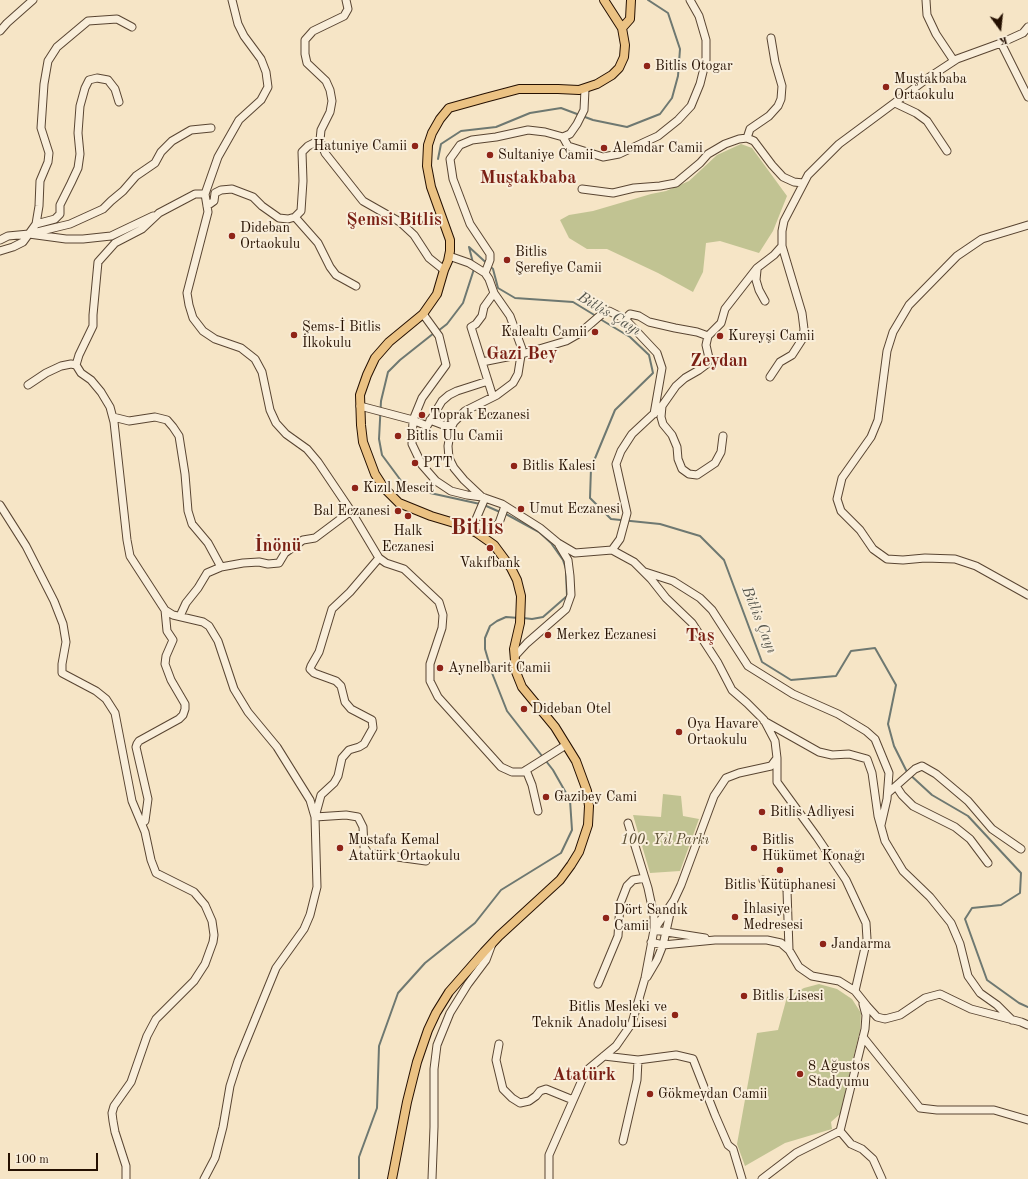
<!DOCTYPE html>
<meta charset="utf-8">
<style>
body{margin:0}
#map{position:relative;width:1028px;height:1179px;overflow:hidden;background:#f6e5c6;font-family:"Old Standard TT",serif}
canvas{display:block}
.north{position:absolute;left:980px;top:8px;width:40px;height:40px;-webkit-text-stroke:3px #f9eeda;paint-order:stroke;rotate:165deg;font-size:11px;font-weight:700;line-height:16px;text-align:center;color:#251001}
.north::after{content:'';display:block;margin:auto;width:14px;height:18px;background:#251001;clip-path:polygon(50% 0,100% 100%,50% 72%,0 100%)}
.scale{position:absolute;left:8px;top:1153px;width:90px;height:18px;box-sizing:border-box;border:2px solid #251001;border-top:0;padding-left:5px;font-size:12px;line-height:14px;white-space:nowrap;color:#251001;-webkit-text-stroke:3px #f9eeda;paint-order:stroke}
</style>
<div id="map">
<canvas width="1028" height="1179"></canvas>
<div class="north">K</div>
<div class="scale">100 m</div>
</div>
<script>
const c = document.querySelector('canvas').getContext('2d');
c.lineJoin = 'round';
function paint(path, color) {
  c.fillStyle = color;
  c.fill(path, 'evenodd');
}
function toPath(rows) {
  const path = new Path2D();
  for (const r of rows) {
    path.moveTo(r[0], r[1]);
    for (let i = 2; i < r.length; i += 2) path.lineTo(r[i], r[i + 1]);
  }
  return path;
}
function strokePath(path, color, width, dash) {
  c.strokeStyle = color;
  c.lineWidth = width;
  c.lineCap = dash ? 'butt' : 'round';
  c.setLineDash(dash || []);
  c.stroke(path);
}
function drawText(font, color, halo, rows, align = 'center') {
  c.font = font + ' "Old Standard TT",serif';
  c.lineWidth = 4;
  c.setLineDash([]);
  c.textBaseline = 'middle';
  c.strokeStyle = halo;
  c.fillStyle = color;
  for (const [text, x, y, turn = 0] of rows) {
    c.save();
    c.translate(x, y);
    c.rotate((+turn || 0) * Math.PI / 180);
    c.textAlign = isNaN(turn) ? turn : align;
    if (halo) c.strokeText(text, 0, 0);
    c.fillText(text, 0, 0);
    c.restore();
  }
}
const green = toPath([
 [741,144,752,148,787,196,773,231,759,253,720,241,706,243,703,272,693,292,658,273,607,249,587,249,569,238,560,220,569,215,593,211,651,194,666,191,689,181,717,155],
 [663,794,681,796,683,816,699,819,680,871,650,873,633,815,661,817],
 [819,984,837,989,852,999,861,1013,860,1030,840,1114,831,1122,832,1129,785,1143,745,1166,737,1144,757,1033,778,1030,787,997,804,988]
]);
const stream = toPath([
 [438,159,441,144,461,131,496,127,530,113,561,108,593,120,627,127,660,114,672,98,678,76,680,49,668,13,648,0],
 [469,247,493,269,498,288,515,298,573,302,596,316],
 [469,247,473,263],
 [600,319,630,337,649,355,653,373,615,410,591,468,590,498,611,519,660,524,700,536,724,560,762,662,791,680,836,676,851,651,875,648,896,685,888,724,894,746,907,772,932,795,968,816,1021,873,1020,893,1001,905,972,908,965,919,987,980,1019,1003,1028,1007],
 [438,331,447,324,463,303,474,269],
 [434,333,400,360,388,372,381,401,379,439,382,455,402,482,412,489,480,504],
 [484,505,500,512],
 [504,513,539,532,551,543,563,560,566,569],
 [523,618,532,619,543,617,567,596,566,573],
 [359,1179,359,1157,377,1108,379,1046,398,993,425,963,475,923,501,890,561,853,572,830,570,800,553,770,507,711,492,673,485,649,485,638,490,626,497,621,506,617,519,618]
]);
const minor = toPath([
 [232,0,238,24,244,36,261,59,266,72,268,87,261,100,239,120,218,157,205,194,208,212,187,293,189,305,193,318,203,331,215,339,241,348,255,359,262,372,270,410,276,423,286,434,307,449,318,462,351,511,379,558,386,563,404,569,439,602,443,615,442,628,430,664,430,681,438,697,501,767,512,772,523,772,566,745],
 [346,0,348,9,344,16,313,31,305,40,305,54,307,63,326,81,330,90,332,101,330,112,321,130,320,140,325,153,363,201,400,222,414,235,429,258,444,270],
 [926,0,927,15,936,34,954,61],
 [0,31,7,23,33,0],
 [1001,43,1028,97],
 [895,103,916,113,927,121,947,151],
 [563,137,568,146,603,157,619,154,647,141,658,136,678,120,691,106,700,84,706,60,706,40,699,16,690,0],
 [747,138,750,129,769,116,778,106,781,99,782,86,775,62,771,38],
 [582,189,613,193,634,188,660,186,676,183,700,163,708,154,725,144,739,139,747,138,754,141,772,165,783,177,794,182,803,183],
 [207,206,214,201,215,193,221,190,232,189,253,197,262,206,279,218,288,219,295,217,301,211,303,181,302,152,308,146,320,140],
 [295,217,318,243,330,267,336,275,356,286],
 [36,224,55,219,60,214,60,205,71,183,78,168,80,154,78,133,80,106,85,88,89,80,97,78,108,80,115,89,119,102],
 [1028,225,982,239,957,256,909,305,893,332,887,351,878,420,871,437,842,478,837,499,841,511,860,530,873,549,887,559,903,560,925,558,955,559,976,566,1028,595],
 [29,234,70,224,103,209,111,201,123,191,136,176,155,163,161,152,172,141,191,130,211,128],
 [0,240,8,236,29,234,66,239,83,239,111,236,153,216],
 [0,251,13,247,23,242,36,224,39,206,40,181,48,162,49,153,41,128,44,84,48,61,57,47,88,21,117,19,132,27],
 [449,256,469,263,485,273,489,279,494,293,510,316,522,349,518,374,513,383,497,395,465,411,454,422,451,428,448,446,449,458,454,468,464,480,482,497,502,504,540,528,558,543,575,553,612,550,634,562,651,579,666,598,692,623,718,663,732,690,747,703,764,720,775,741,777,758,771,766,739,773,726,778,714,796,681,885,674,900,654,930,645,978,632,1023,616,1046,586,1071,549,1155,549,1179],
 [757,270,756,280,759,290,765,301],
 [485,273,490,260,490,254,470,224,453,179,450,159,460,145,472,140,496,137,528,130,545,132,563,137,570,134,577,124,584,110,585,89],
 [423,314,439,336,446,365,422,398,413,420,412,444,422,465,436,481,451,491,467,495,482,497],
 [625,319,630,314,639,316,649,322,675,328,697,332,708,336],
 [482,362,522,354,566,341,580,333,603,313,609,311,625,319,657,353,662,368,654,414],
 [770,377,780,362,792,355,803,338,804,329,802,313,782,246],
 [28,385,46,373,61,366,71,364,76,365],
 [493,397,471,327,476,324,482,316,484,307,494,293],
 [360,406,413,420,427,426,442,401,449,395,457,391,488,381],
 [662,406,661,417,663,424,672,435,677,447,678,459,682,469,689,474,697,475,715,463,721,452,723,436],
 [113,417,129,421,155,417,167,420,173,427,179,436,185,474,188,511,192,524,208,543,221,567],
 [430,420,451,428],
 [0,505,26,546,54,601,63,624,66,642,62,664,62,673,96,691,106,699,115,713,132,801,145,832,151,860,156,873,194,892,205,905,212,921,214,935,213,942,205,964,194,981,156,1019,147,1036,131,1082,114,1106,112,1113,113,1121,115,1132,126,1166,126,1179],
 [471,531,485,498],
 [480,535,499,523,505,506],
 [612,550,620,539,627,513,616,464,621,451,632,434,662,406,676,386,685,378,699,370,707,364,709,358,706,345,708,336,721,323,725,309,757,268,774,255,782,246,782,231,784,221,808,175,839,144,928,78,957,59,1001,43,1023,33,1028,27],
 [379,558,350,592,332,609,319,652,311,666,310,669,314,673,336,681,341,686,345,702,351,709,372,720,373,728,364,744,359,747,349,750,342,758,338,776,334,783,321,795,315,817,346,815,358,817,363,827,364,847,368,853,426,861],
 [645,572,673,581,700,598,712,610,748,666,793,694,838,714,866,731,875,739,889,773,887,799,881,825],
 [180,616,186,603,198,588,207,573,221,567,243,563,259,562,268,564,279,563,285,553,303,540,315,538,351,511],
 [515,656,527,643,566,609,571,595,570,576,568,560,559,545],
 [764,721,819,752,832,755,849,754,867,759,872,773,878,816,885,841,903,871,930,897,951,923,960,944,968,976,980,993,997,1005,1012,1020],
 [777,758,777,782,817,837,846,880,866,923,867,939,855,991],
 [526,770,532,785,538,811],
 [896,786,902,795,913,806,955,827,970,839,988,863],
 [888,793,915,769,922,766,936,774,968,801,992,829,1021,849],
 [142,823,145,821,148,799,136,747,137,744,139,741,179,719,183,715,185,709,185,704,171,680,165,664,166,656,173,640,167,631,165,610],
 [628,823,648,888,654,916,654,930,705,938],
 [763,880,783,885,787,890,789,950],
 [651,942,663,945,715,940,767,940,781,943,789,950,799,967,812,976,839,981,855,991,867,1006,877,1017,885,1019,900,1015,925,998,940,994,971,1009,1021,1022,1028,1025],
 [647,977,657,960,663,945,672,904],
 [598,984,618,936,620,904,627,886,633,880,645,878],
 [863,1004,866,1015,865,1029,840,1131,851,1144,862,1149,873,1159,882,1179],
 [863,1037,920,1108,937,1110,994,1110,1028,1120],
 [499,1044,496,1060,503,1089,512,1098,520,1103,529,1101,536,1096,540,1091,546,1089,573,1100],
 [604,1056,638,1060,676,1055,693,1059,715,1115,728,1145,733,1149,742,1179],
 [623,1141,637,1080,638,1060],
 [204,1179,215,1158,223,1127,230,1086,238,1061,276,968,304,929,310,915,317,887,315,817,310,800,300,784,277,747,248,712,234,689,218,641,209,626,203,622,173,615,165,610,130,556,127,540,114,422,110,407,101,392,91,380,81,373,76,365,79,355,93,326,93,315,98,262,115,243,142,229,159,213,195,194,205,194],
 [432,1179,434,1127,434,1069,437,1045,450,1013,468,984,486,960,492,944],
 [762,1179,796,1153,840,1131]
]);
const major = toPath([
 [622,28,630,19,631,0],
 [392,1179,407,1102,417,1062,428,1030,436,1013,449,992,484,952,499,936,560,880,571,865,579,852,588,825,589,806,587,791,576,761,555,727,522,687,516,672,514,649,520,623,521,596,517,580,511,568,494,545,477,533,461,525,431,516,399,503,384,488,375,474,363,442,361,425,360,395,367,375,375,358,389,342,423,314,437,294,444,270,448,261,450,251,450,240,431,187,427,166,428,145,432,133,440,119,449,108,485,98,519,89,558,89,579,90,597,84,612,75,619,68,624,57,625,45,622,28,604,0]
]);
const markers = [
 [647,66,4,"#8f2418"],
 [886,87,4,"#8f2418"],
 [415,146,4,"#8f2418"],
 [604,148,4,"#8f2418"],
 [490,155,4,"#8f2418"],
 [232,236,4,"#8f2418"],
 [507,260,4,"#8f2418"],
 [595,332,4,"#8f2418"],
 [294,335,4,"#8f2418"],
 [720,336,4,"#8f2418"],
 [422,415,4,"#8f2418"],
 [398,436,4,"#8f2418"],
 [415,463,4,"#8f2418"],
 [514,466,4,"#8f2418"],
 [355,488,4,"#8f2418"],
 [521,509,4,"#8f2418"],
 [398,511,4,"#8f2418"],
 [408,516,4,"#8f2418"],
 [490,548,4,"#8f2418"],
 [548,635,4,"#8f2418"],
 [440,668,4,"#8f2418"],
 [524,709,4,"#8f2418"],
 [679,732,4,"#8f2418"],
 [546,797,4,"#8f2418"],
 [762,812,4,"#8f2418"],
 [340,848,4,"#8f2418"],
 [754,848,4,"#8f2418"],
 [780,870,4,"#8f2418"],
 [735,917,4,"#8f2418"],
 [606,918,4,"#8f2418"],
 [823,944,4,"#8f2418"],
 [744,996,4,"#8f2418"],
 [675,1015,4,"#8f2418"],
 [800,1074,4,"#8f2418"],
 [650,1094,4,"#8f2418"]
];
const poiNames = [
 ["Bitlis Otogar",655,66],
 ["Muştakbaba",894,79],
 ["Ortaokulu",894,95],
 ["Hatuniye Camii",407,146,"right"],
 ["Alemdar Camii",612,148],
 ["Sultaniye Camii",498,155],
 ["Dideban",240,228],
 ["Ortaokulu",240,244],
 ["Bitlis",515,252],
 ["Şerefiye Camii",515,268],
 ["Şems-İ Bitlis",302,327],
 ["İlkokulu",302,343],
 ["Kalealtı Camii",587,332,"right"],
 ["Kureyşi Camii",728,336],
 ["Toprak Eczanesi",430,415],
 ["Bitlis Ulu Camii",406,436],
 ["PTT",423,463],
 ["Bitlis Kalesi",522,466],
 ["Kızıl Mescit",363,488],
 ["Umut Eczanesi",529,509],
 ["Bal Eczanesi",390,511,"right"],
 ["Halk",408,531,"center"],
 ["Eczanesi",408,547,"center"],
 ["Vakıfbank",490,563,"center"],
 ["Merkez Eczanesi",556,635],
 ["Aynelbarit Camii",448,668],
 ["Dideban Otel",532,709],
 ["Oya Havare",687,724],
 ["Ortaokulu",687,740],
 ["Gazibey Cami",554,797],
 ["Bitlis Adliyesi",770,812],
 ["Mustafa Kemal",348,840],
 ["Atatürk Ortaokulu",348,856],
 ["Bitlis",762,840],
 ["Hükümet Konağı",762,856],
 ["Bitlis Kütüphanesi",780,885,"center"],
 ["İhlasiye",743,909],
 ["Medresesi",743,925],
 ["Dört Sandık",614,910],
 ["Camii",614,926],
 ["Jandarma",831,944],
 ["Bitlis Lisesi",752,996],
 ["Bitlis Mesleki ve",667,1007,"right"],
 ["Teknik Anadolu Lisesi",667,1023,"right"],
 ["8 Ağustos",808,1066],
 ["Stadyumu",808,1082],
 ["Gökmeydan Camii",658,1094]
];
const parkNames = [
 ["100. Yıl Parkı",665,840]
];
const waterNames = [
 ["Bitlis Çayı",609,314,31],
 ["Bitlis Çayı",759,620,68]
];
const districtNames = [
 ["Muştakbaba",528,178],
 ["Şemsi Bitlis",394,220],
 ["Gazi Bey",522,354],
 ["Zeydan",719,361],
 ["İnönü",278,546],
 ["Taş",700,636],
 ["Atatürk",584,1075]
];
const townNames = [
 ["Bitlis",477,528]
];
paint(green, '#c1c392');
strokePath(stream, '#6e7871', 2);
strokePath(minor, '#594532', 9);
strokePath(major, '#251001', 10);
strokePath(minor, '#f9eeda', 7);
strokePath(major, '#ebc283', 8);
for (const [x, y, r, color] of markers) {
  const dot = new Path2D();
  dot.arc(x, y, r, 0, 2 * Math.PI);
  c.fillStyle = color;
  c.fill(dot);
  strokePath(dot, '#f9eeda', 1.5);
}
drawText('14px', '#251001', '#f9eeda', poiNames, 'left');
drawText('italic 14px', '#5c4f34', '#f9eeda', parkNames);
drawText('italic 15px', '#55554c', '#f9eeda', waterNames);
drawText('bold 18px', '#7a1f14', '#f9eeda', districtNames);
drawText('bold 22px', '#7a1f14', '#f9eeda', townNames);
</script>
